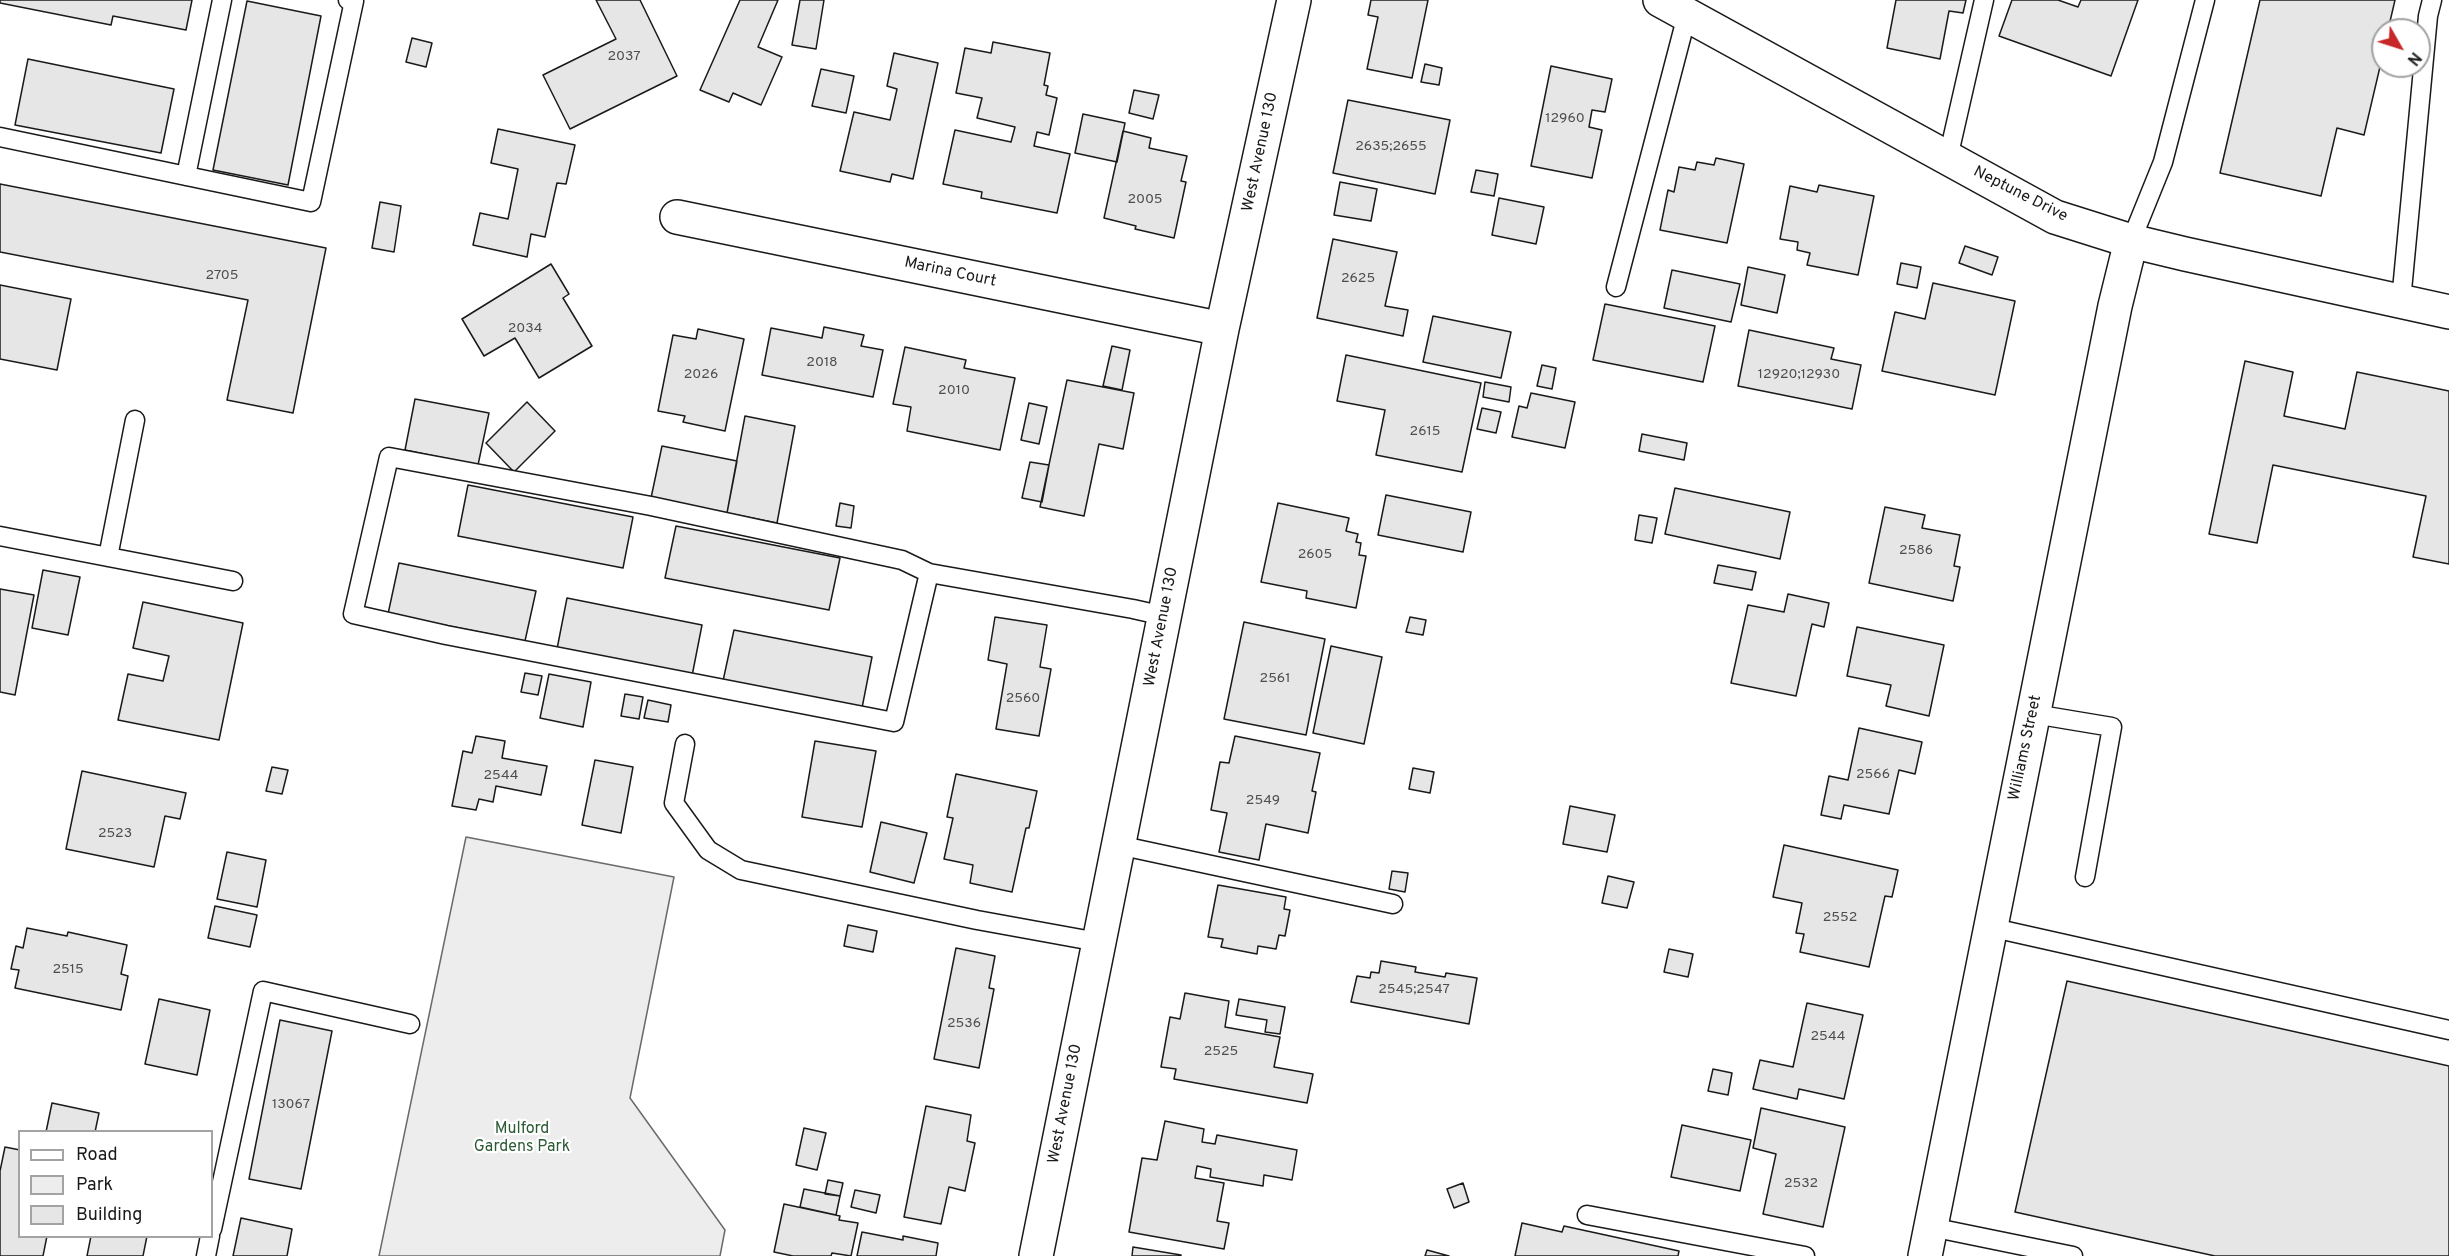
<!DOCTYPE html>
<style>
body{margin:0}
#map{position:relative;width:2449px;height:1256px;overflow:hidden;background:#fff;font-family:Overpass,sans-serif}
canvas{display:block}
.legend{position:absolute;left:18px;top:1130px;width:195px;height:108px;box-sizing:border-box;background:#fff;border:2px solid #a3a3a3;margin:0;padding:8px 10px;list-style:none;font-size:18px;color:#1a1a1a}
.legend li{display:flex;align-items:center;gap:12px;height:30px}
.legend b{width:30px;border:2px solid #a3a3a3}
.north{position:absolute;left:2371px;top:18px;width:60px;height:60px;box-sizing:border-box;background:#fff;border:2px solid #a3a3a3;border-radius:50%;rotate:129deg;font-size:16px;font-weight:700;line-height:24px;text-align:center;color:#1a1a1a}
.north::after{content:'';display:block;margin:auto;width:21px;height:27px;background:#c62828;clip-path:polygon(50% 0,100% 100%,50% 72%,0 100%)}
</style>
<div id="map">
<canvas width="2449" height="1256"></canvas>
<ul class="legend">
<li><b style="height:8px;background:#fff"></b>Road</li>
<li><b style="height:16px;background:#ededed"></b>Park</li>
<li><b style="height:16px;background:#e6e6e6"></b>Building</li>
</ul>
<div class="north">N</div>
</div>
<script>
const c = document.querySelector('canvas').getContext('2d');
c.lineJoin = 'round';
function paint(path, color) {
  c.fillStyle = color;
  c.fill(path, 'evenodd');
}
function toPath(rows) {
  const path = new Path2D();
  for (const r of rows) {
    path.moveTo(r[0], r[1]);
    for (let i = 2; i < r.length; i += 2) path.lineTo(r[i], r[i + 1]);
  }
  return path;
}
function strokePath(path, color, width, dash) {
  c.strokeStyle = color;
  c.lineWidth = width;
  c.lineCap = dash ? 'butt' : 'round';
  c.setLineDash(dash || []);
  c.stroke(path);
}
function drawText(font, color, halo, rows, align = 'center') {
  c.font = font + ' Overpass,sans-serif';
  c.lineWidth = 4.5;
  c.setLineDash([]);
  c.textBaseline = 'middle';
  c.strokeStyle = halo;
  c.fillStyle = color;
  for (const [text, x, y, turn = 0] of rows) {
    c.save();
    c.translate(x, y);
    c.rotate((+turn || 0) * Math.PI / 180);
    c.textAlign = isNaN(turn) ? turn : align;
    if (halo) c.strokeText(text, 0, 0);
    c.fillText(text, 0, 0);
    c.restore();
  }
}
const green = toPath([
 [466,837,674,877,630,1098,725,1230,720,1256,379,1256,466,837]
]);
const building = toPath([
 [0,0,192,0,186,30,113,16,111,25,0,3,0,0],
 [596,0,640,0,677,76,570,129,543,75,616,39,596,0],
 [740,0,778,0,758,47,782,57,761,105,733,93,729,102,700,90,740,0],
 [800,0,824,0,816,49,792,45,800,0],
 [1371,0,1428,0,1412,78,1367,69,1378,17,1368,15,1371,0],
 [1896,0,1966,0,1963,13,1949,11,1940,59,1887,48,1896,0],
 [2012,0,2058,0,2078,7,2081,0,2138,0,2111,76,1999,36,2012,0],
 [2260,0,2395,0,2388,30,2383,30,2383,54,2364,135,2337,128,2321,196,2220,173,2260,0],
 [247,1,321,16,288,185,213,170,247,1],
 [412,38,432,43,426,67,406,62,412,38],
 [993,42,1050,53,1044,85,1048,86,1046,95,1057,98,1049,135,1037,132,1034,146,1070,154,1057,213,981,198,982,192,943,184,955,130,1011,142,1015,127,977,118,982,98,956,93,965,48,991,53,993,42],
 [894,53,938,63,913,179,892,174,890,182,840,171,854,112,890,120,897,89,887,86,894,53],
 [28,59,174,89,161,153,15,125,28,59],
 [1425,64,1442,68,1439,85,1421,82,1425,64],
 [1551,66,1612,79,1605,112,1592,110,1589,127,1602,130,1592,178,1531,166,1551,66],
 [821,69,854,76,846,113,812,106,821,69],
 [1134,90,1159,95,1153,119,1129,113,1134,90],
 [1348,100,1450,120,1435,194,1333,173,1348,100],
 [1083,114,1125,123,1117,162,1075,153,1083,114],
 [498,129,575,145,566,184,557,183,545,237,531,234,527,257,473,245,480,213,508,219,518,169,491,163,498,129],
 [1123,131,1151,138,1149,148,1187,156,1181,181,1186,182,1174,238,1135,229,1136,226,1104,218,1123,131],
 [1716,158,1744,164,1727,243,1660,230,1668,190,1674,192,1679,167,1695,170,1697,162,1714,165,1716,158],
 [1476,170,1498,174,1494,196,1471,192,1476,170],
 [1340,182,1377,189,1371,221,1334,215,1340,182],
 [0,184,326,248,293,413,227,400,248,300,0,252,0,184],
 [1819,185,1874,196,1858,275,1807,265,1810,253,1797,250,1798,242,1780,239,1790,186,1817,192,1819,185],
 [1499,198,1544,207,1536,244,1492,235,1499,198],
 [380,202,401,206,394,252,372,248,380,202],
 [1333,239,1397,252,1385,306,1408,310,1403,336,1317,318,1333,239],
 [1965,246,1998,257,1992,275,1959,263,1965,246],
 [1901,263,1921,267,1917,288,1897,284,1901,263],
 [551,264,569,294,563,298,592,346,539,378,515,338,484,356,462,319,551,264],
 [1748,267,1785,275,1777,313,1741,305,1748,267],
 [1672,270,1740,284,1731,322,1664,308,1672,270],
 [1933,283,2015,301,1995,395,1882,371,1895,312,1925,319,1933,283],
 [0,285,71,299,57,370,0,359,0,285],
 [1605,304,1715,326,1703,382,1593,360,1605,304],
 [1433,316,1511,332,1501,378,1423,362,1433,316],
 [824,327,864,335,861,346,883,350,873,397,762,375,771,328,822,338,824,327],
 [698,329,744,339,725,431,683,422,685,416,658,411,673,335,696,339,698,329],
 [1749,330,1834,348,1831,359,1861,365,1852,409,1738,386,1749,330],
 [1112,346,1130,350,1122,390,1103,386,1112,346],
 [905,347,966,360,964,368,1015,378,1000,450,907,431,911,407,893,404,905,347],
 [1346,355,1481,383,1462,472,1376,455,1385,410,1337,401,1346,355],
 [2245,361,2293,372,2284,416,2345,429,2357,372,2449,391,2449,564,2413,557,2426,496,2273,465,2257,543,2209,534,2245,361],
 [1542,365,1556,368,1552,389,1537,386,1542,365],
 [1067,380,1134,393,1123,449,1099,444,1084,516,1040,507,1067,380],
 [1485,382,1511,387,1509,402,1483,397,1485,382],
 [1531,393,1575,402,1565,448,1512,437,1519,406,1527,408,1531,393],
 [415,399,489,413,478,465,405,450,415,399],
 [527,402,555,431,514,472,486,443,527,402],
 [1029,403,1047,407,1039,444,1021,440,1029,403],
 [1482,408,1501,412,1496,433,1477,429,1482,408],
 [745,416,795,426,777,523,727,513,745,416],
 [1642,434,1687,443,1684,460,1639,451,1642,434],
 [662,446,737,461,727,513,651,498,662,446],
 [1030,462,1049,465,1042,502,1022,498,1030,462],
 [468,485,633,517,623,568,458,536,468,485],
 [1675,488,1790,512,1780,559,1665,534,1675,488],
 [1386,495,1471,512,1463,552,1378,535,1386,495],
 [840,503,854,506,851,528,836,526,840,503],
 [1278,503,1349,518,1346,531,1358,534,1356,542,1361,543,1359,555,1366,556,1356,608,1306,598,1307,591,1261,582,1278,503],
 [1885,507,1925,515,1922,528,1960,535,1954,566,1960,567,1953,601,1869,583,1885,507],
 [1639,515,1657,518,1652,543,1635,540,1639,515],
 [676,526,840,558,829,610,665,578,676,526],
 [399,563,536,591,525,641,388,614,399,563],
 [1718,565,1756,572,1752,590,1714,583,1718,565],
 [43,570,80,577,68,635,32,628,43,570],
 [0,589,34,595,15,695,0,692,0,589],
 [1788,594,1829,603,1824,627,1812,624,1796,696,1731,683,1748,605,1784,612,1788,594],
 [567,598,702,625,692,676,557,649,567,598],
 [143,602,243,623,219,740,118,720,128,674,163,681,169,656,133,648,143,602],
 [995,617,1047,625,1040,667,1051,669,1039,736,996,729,1007,664,988,660,995,617],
 [1410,617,1426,620,1423,635,1406,632,1410,617],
 [1244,622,1325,639,1306,735,1224,719,1244,622],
 [1857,627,1944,645,1929,716,1886,706,1891,685,1847,676,1857,627],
 [734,630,872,657,862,708,723,681,734,630],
 [1331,646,1382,657,1364,744,1313,733,1331,646],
 [525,673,542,676,538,695,521,692,525,673],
 [549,674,591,682,583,727,540,718,549,674],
 [625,694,643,697,639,719,621,716,625,694],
 [648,700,671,705,668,722,644,718,648,700],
 [1859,728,1922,742,1915,774,1899,770,1889,814,1844,805,1841,819,1821,815,1829,776,1848,780,1859,728],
 [476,736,505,741,502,758,547,766,541,795,496,786,493,802,479,799,476,810,452,806,463,751,472,753,476,736],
 [1235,736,1320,753,1312,791,1316,792,1308,833,1266,824,1259,860,1219,852,1227,813,1211,810,1220,762,1229,763,1235,736],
 [815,741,876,751,862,827,802,817,815,741],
 [595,760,633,767,621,833,582,825,595,760],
 [272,767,288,770,282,794,266,791,272,767],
 [1413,768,1434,772,1430,793,1409,789,1413,768],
 [82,771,186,793,180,819,165,816,154,867,66,849,82,771],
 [956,774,1037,791,1029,828,1026,828,1012,892,970,883,973,865,944,859,953,818,947,817,956,774],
 [1570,806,1615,815,1607,852,1563,844,1570,806],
 [881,822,927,833,914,883,870,872,881,822],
 [1784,845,1898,870,1892,897,1885,896,1869,967,1800,952,1804,934,1796,933,1802,903,1773,897,1784,845],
 [227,852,266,860,257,907,217,899,227,852],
 [1392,871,1408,873,1405,892,1389,889,1392,871],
 [1608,876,1634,882,1627,908,1602,903,1608,876],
 [1218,885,1286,897,1284,909,1290,910,1285,936,1279,935,1276,949,1258,946,1257,954,1221,947,1223,939,1208,937,1218,885],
 [215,906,257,915,250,947,208,938,215,906],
 [848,925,877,931,873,952,844,946,848,925],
 [27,928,67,936,68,932,127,945,121,974,128,976,121,1010,15,988,19,970,11,969,16,946,23,948,27,928],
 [956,948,995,956,989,988,994,989,979,1068,934,1059,956,948],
 [1669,949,1693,954,1688,977,1664,972,1669,949],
 [1381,961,1416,967,1415,972,1445,977,1446,973,1477,978,1469,1024,1351,1002,1357,976,1370,978,1371,972,1379,973,1381,961],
 [2067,981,2449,1066,2449,1256,2215,1256,2015,1212,2067,981],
 [1185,993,1229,1001,1225,1027,1280,1037,1274,1067,1313,1074,1307,1103,1174,1079,1176,1069,1161,1067,1170,1017,1180,1019,1185,993],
 [159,999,210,1010,197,1075,145,1064,159,999],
 [1239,999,1285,1007,1280,1034,1265,1032,1267,1020,1236,1015,1239,999],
 [1807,1003,1863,1015,1844,1099,1799,1089,1797,1099,1753,1089,1760,1060,1793,1067,1807,1003],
 [280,1020,332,1031,301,1189,249,1179,280,1020],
 [1713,1069,1732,1073,1728,1095,1708,1091,1713,1069],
 [52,1103,99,1113,95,1132,46,1132,52,1103],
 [926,1106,971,1115,967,1141,975,1143,965,1191,949,1187,941,1224,904,1217,926,1106],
 [1761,1108,1845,1127,1823,1227,1763,1214,1776,1154,1753,1148,1761,1108],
 [1165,1121,1204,1129,1202,1142,1215,1144,1217,1135,1297,1150,1292,1180,1264,1175,1263,1186,1210,1177,1211,1169,1197,1166,1195,1178,1224,1183,1217,1221,1229,1223,1224,1249,1129,1232,1142,1158,1157,1160,1165,1121],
 [1682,1125,1751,1140,1740,1191,1671,1177,1682,1125],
 [804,1128,826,1133,817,1170,796,1165,804,1128],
 [5,1147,20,1150,20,1236,47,1236,43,1256,0,1256,0,1171,5,1147],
 [828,1180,843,1183,840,1196,825,1194,828,1180],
 [1463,1183,1469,1202,1454,1208,1447,1189,1463,1183],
 [804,1189,840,1196,836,1215,800,1207,804,1189],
 [855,1190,880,1195,876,1213,851,1207,855,1190],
 [784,1204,840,1216,839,1220,858,1223,851,1256,832,1253,831,1256,793,1256,774,1252,784,1204],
 [241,1218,292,1229,287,1256,233,1256,241,1218],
 [1522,1223,1562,1232,1564,1226,1679,1251,1678,1256,1515,1256,1522,1223],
 [862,1232,903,1240,903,1236,938,1243,936,1256,857,1256,862,1232],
 [91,1236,147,1236,143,1256,87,1256,91,1236],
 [1133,1247,1181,1255,1181,1256,1132,1256,1133,1247],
 [1427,1250,1449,1256,1425,1256,1427,1250]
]);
const service = toPath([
 [0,137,311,202,354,1,348,0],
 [1948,158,1984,0],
 [186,176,222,0],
 [2131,241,2163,162,2205,0],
 [1616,287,1687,15],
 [2401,301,2428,16,2432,0],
 [0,536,233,581],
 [108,557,135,420],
 [929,573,894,722,446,635,353,614,389,457,651,506,902,560,929,573,1133,609,1164,616],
 [2034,714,2112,727,2085,877],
 [685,744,674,803,708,850,741,870,977,920,1098,942],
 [1118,845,1393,904],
 [1989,927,2449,1030],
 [1587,1215,1805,1256],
 [1931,1227,2073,1256],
 [212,1229,263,991,410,1024],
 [206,1256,210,1236]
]);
const minor = toPath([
 [1660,0,2055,217,2131,241,2185,254,2449,312],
 [677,217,1222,329],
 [1036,1256,1222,329,1294,0]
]);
const tertiary = toPath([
 [1925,1256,2115,306,2131,241]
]);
const numberNames = [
 ["2037",624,57],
 ["12960",1565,119],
 ["2635;2655",1391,147],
 ["2005",1145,200],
 ["2705",222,276],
 ["2625",1358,279],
 ["2034",525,329],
 ["2018",822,363],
 ["2026",701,375],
 ["12920;12930",1799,375],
 ["2010",954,391],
 ["2615",1425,432],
 ["2586",1916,551],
 ["2605",1315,555],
 ["2561",1275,679],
 ["2560",1023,699],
 ["2566",1873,775],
 ["2544",501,776],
 ["2549",1263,801],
 ["2523",115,834],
 ["2552",1840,918],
 ["2515",68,970],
 ["2545;2547",1414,990],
 ["2536",964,1024],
 ["2544",1828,1037],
 ["2525",1221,1052],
 ["13067",291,1105],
 ["2532",1801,1184]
];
const streetNames = [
 ["West Avenue 130",1261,152,-78],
 ["Neptune Drive",2020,195,27],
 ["Marina Court",950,273,12],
 ["West Avenue 130",1162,627,-79],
 ["Williams Street",2026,748,-78],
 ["West Avenue 130",1066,1104,-79]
];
const parkNames = [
 ["Mulford",522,1130],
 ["Gardens Park",522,1148]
];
paint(green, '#ededed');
strokePath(green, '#6a6a6a', 1.5);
paint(building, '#e6e6e6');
strokePath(building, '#1a1a1a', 1.5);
strokePath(service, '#1a1a1a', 21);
strokePath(minor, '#1a1a1a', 36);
strokePath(tertiary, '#1a1a1a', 36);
strokePath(service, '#fff', 18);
strokePath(minor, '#fff', 33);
strokePath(tertiary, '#fff', 33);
drawText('14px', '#4d4d4d', null, numberNames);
drawText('16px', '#1a1a1a', '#fff', streetNames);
drawText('16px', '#2b5a34', '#fff', parkNames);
</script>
